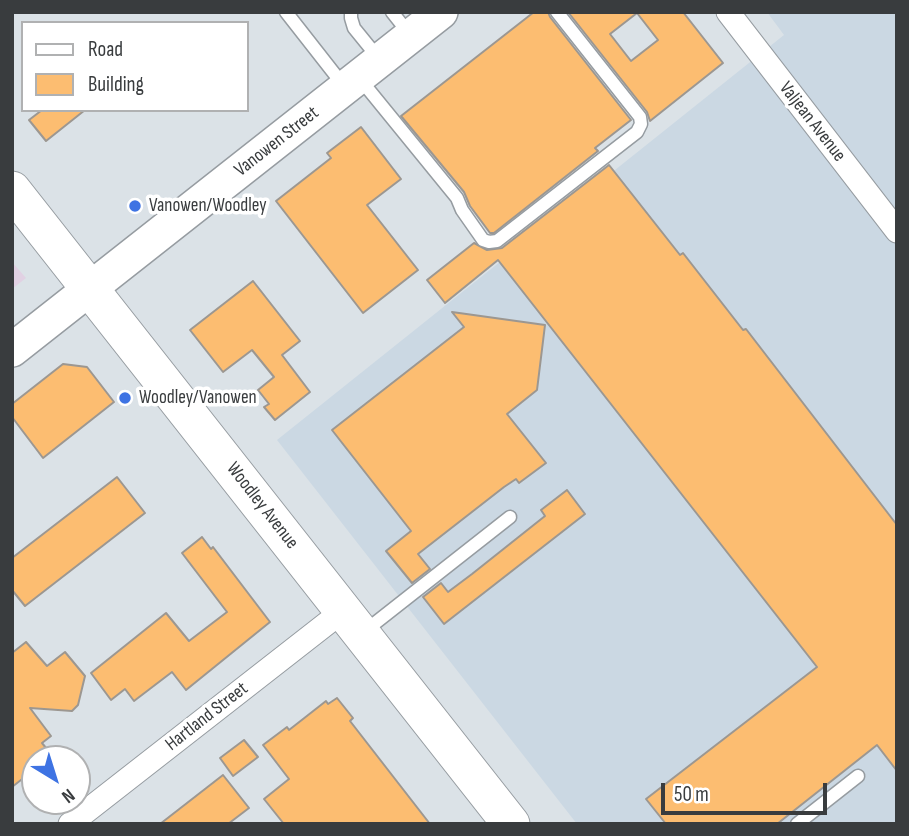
<!DOCTYPE html>
<style>
body{margin:0}
#map{position:relative;width:909px;height:836px;overflow:hidden;background:#dbe2e7;font-family:"Sofia Sans Condensed",sans-serif}
canvas{display:block}
.frame{position:absolute;inset:0;border:14px solid #393c3e;pointer-events:none}
.legend{position:absolute;left:21px;top:21px;width:228px;height:91px;box-sizing:border-box;background:#fff;border:2px solid #b0b1b2;margin:0;padding:9px 12px;list-style:none;font-size:21px;color:#393c3e}
.legend li{display:flex;align-items:center;gap:14px;height:35px}
.legend b{width:35px;border:2px solid #b0b1b2}
.north{position:absolute;left:21px;top:745px;width:70px;height:70px;box-sizing:border-box;background:#fff;border:2px solid #b0b1b2;border-radius:50%;rotate:142deg;font-size:19px;font-weight:700;line-height:28px;text-align:center;color:#393c3e}
.north::after{content:'';display:block;margin:auto;width:24px;height:32px;background:#3e73e3;clip-path:polygon(50% 0,100% 100%,50% 72%,0 100%)}
.scale{position:absolute;left:661px;top:783px;width:166px;height:32px;box-sizing:border-box;border:4px solid #393c3e;border-top:0;padding-left:9px;font-size:21px;line-height:24px;white-space:nowrap;color:#393c3e;-webkit-text-stroke:5px #fff;paint-order:stroke}
</style>
<div id="map">
<canvas width="909" height="836"></canvas>
<div class="frame"></div>
<ul class="legend">
<li><b style="height:9px;background:#fff"></b>Road</li>
<li><b style="height:19px;background:#fcbd71"></b>Building</li>
</ul>
<div class="north">N</div>
<div class="scale">50 m</div>
</div>
<script>
const c = document.querySelector('canvas').getContext('2d');
c.lineJoin = 'round';
function paint(path, color) {
  c.fillStyle = color;
  c.fill(path, 'evenodd');
}
function toPath(rows) {
  const path = new Path2D();
  for (const r of rows) {
    path.moveTo(r[0], r[1]);
    for (let i = 2; i < r.length; i += 2) path.lineTo(r[i], r[i + 1]);
  }
  return path;
}
function strokePath(path, color, width, dash) {
  c.strokeStyle = color;
  c.lineWidth = width;
  c.lineCap = dash ? 'butt' : 'round';
  c.setLineDash(dash || []);
  c.stroke(path);
}
function drawText(font, color, halo, rows, align = 'center') {
  c.font = font + ' "Sofia Sans Condensed",sans-serif';
  c.lineWidth = 7;
  c.setLineDash([]);
  c.textBaseline = 'middle';
  c.strokeStyle = halo;
  c.fillStyle = color;
  for (const [text, x, y, turn = 0] of rows) {
    c.save();
    c.translate(x, y);
    c.rotate((+turn || 0) * Math.PI / 180);
    c.textAlign = isNaN(turn) ? turn : align;
    if (halo) c.strokeText(text, 0, 0);
    c.fillText(text, 0, 0);
    c.restore();
  }
}
const commercial = toPath([
 [12,262,26,278,12,289]
]);
const built = toPath([
 [767,12,897,12,897,824,577,824,277,440,784,35]
]);
const building = toPath([
 [534,12,548,12,550,17,631,120,595,148,598,151,494,233,490,233,470,206,464,192,401,116,534,12],
 [568,12,683,12,723,63,650,121,647,112,568,12],
 [637,13,658,40,631,61,610,34,637,13],
 [42,110,85,110,46,141,29,120,42,110],
 [361,127,401,179,367,205,418,270,363,313,276,201,331,158,327,153,361,127],
 [609,165,680,255,683,253,743,330,746,329,897,525,897,771,877,745,777,824,666,824,646,799,817,667,498,260,445,303,427,280,474,243,487,250,502,248,609,165],
 [253,281,300,341,282,355,310,392,275,420,264,407,269,404,258,390,274,377,252,350,223,372,190,330,253,281],
 [452,312,545,325,537,390,507,414,546,463,519,483,516,479,504,487,418,554,430,569,412,583,386,551,411,531,332,430,464,327,452,312],
 [63,364,87,367,114,402,43,458,12,417,12,404,63,364],
 [117,477,145,513,25,606,12,590,12,558,117,477],
 [567,490,585,514,444,624,423,597,441,583,448,592,472,574,545,516,541,510,567,490],
 [202,537,211,549,213,547,270,622,186,690,172,672,134,701,125,689,111,700,91,673,166,613,189,641,227,612,182,553,202,537],
 [26,642,47,666,65,652,85,676,78,705,72,711,30,708,51,736,42,743,55,759,35,759,35,769,12,787,12,653,26,642],
 [337,698,353,718,350,721,430,824,284,824,264,799,289,779,263,745,287,727,289,730,326,701,328,704,337,698],
 [244,740,258,757,233,776,220,758,244,740],
 [223,775,249,808,228,824,160,824,223,775]
]);
const lane = toPath([
 [286,12,344,86],
 [351,12,351,18,354,28,380,60],
 [392,12,411,36],
 [360,79,457,198,462,210,483,240,489,242,497,241,637,132,641,124,640,117,557,12],
 [365,631,510,517],
 [797,824,858,776]
]);
const street = toPath([
 [728,12,897,231],
 [70,824,344,610]
]);
const secondary = toPath([
 [12,350,441,12]
]);
const primary = toPath([
 [12,190,511,824]
]);
const markers = [
 [135,206,7,"#3e73e3"],
 [125,398,7,"#3e73e3"]
];
const streetNames = [
 ["Valjean Avenue",812,122,52],
 ["Vanowen Street",277,142,-38],
 ["Woodley Avenue",262,506,52],
 ["Hartland Street",207,717,-38]
];
const poiNames = [
 ["Vanowen/Woodley",149,206],
 ["Woodley/Vanowen",139,398]
];
paint(commercial, '#e1d1e3');
paint(built, '#cbd8e3');
paint(building, '#fcbd71');
strokePath(building, '#9c9791', 2);
strokePath(lane, '#969ca1', 15);
strokePath(street, '#969ca1', 25);
strokePath(secondary, '#969ca1', 36);
strokePath(primary, '#969ca1', 39);
strokePath(lane, '#fff', 12);
strokePath(street, '#fff', 23);
strokePath(secondary, '#fff', 33);
strokePath(primary, '#fff', 37);
for (const [x, y, r, color] of markers) {
  const dot = new Path2D();
  dot.arc(x, y, r, 0, 2 * Math.PI);
  c.fillStyle = color;
  c.fill(dot);
  strokePath(dot, '#fff', 2.5);
}
drawText('19px', '#393c3e', '#fff', streetNames);
drawText('19px', '#393c3e', '#fff', poiNames, 'left');
</script>
